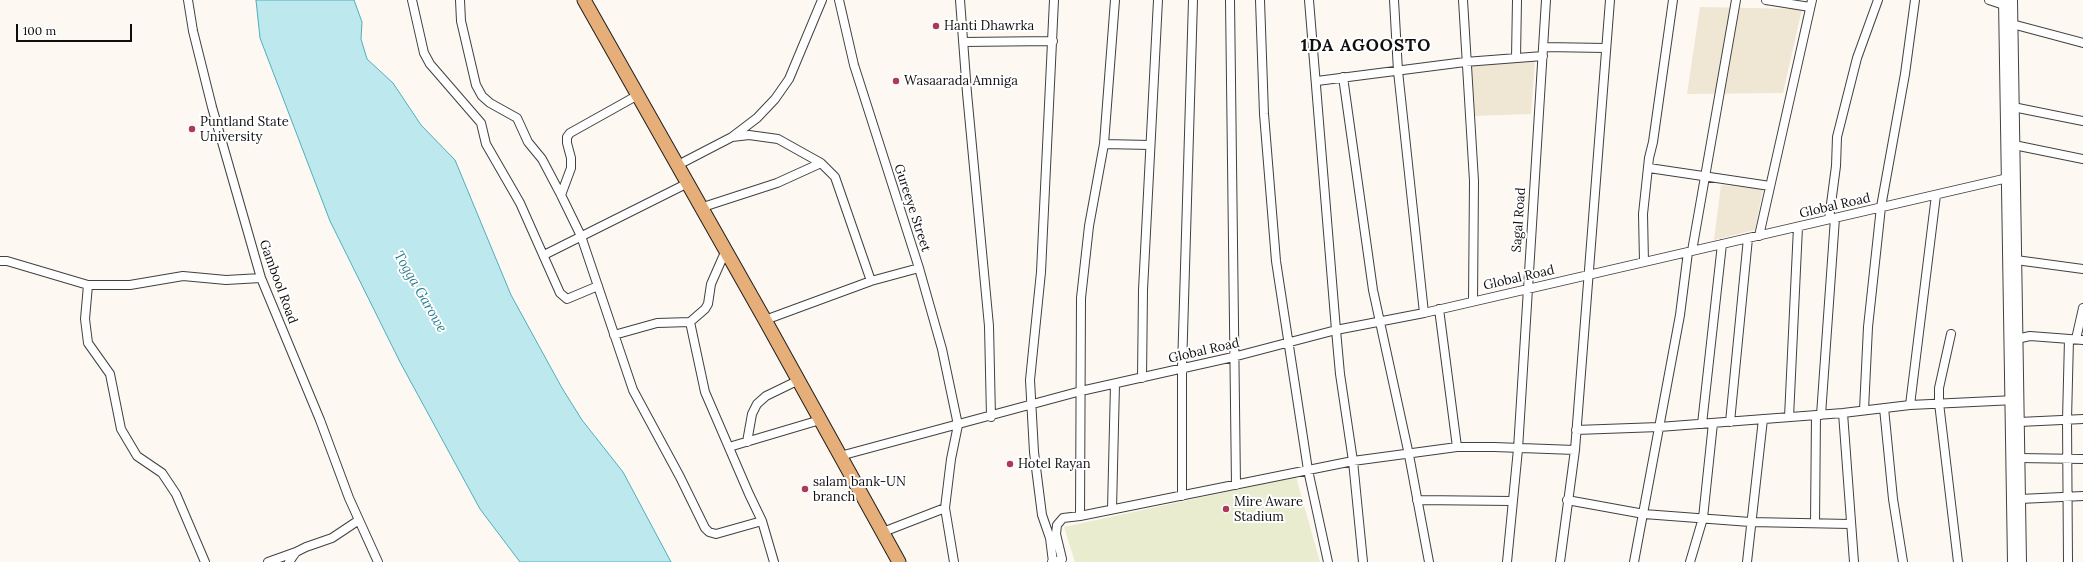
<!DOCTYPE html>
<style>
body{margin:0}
#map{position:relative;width:2083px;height:562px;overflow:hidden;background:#fdf8f2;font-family:Lora,serif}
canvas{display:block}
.scale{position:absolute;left:16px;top:24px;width:116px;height:18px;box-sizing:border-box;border:2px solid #0e0e0e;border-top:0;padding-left:5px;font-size:12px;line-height:14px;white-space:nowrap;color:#0e0e0e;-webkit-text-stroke:3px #fff;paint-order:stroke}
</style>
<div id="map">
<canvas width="2083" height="562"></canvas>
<div class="scale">100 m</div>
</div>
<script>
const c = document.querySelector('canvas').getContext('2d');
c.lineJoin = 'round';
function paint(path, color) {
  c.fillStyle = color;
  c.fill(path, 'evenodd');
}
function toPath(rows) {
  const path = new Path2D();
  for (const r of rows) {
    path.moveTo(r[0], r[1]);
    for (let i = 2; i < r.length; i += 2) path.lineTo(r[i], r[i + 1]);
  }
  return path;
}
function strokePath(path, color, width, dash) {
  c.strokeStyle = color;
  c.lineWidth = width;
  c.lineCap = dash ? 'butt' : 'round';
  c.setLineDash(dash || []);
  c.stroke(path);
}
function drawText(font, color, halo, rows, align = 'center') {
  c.font = font + ' Lora,serif';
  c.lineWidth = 4;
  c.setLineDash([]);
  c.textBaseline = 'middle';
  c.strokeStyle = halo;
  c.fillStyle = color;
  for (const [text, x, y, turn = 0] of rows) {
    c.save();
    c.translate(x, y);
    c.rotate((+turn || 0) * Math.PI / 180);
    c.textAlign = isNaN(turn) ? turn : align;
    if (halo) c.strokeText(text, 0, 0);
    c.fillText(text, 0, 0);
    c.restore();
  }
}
const farmland = toPath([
 [1700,7,1802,9,1783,93,1687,94],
 [1535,60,1531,114,1472,116,1469,66],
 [1721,185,1763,189,1755,230,1714,240]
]);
const pitch = toPath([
 [1296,477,1320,562,1075,562,1064,527]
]);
const water = toPath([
 [256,0,354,0,362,22,361,39,367,59,393,83,421,125,455,160,511,295,562,388,582,420,623,472,671,562,520,562,480,509,400,362,330,221,260,38,256,0]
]);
const minor = toPath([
 [188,0,193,31,212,107,261,278,320,420,349,498,378,562],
 [412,0,424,53,430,64,481,123,486,144,520,203,560,293,567,299,598,286],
 [460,0,461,21,476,85,482,96,490,103,517,118,528,142,542,159,561,195,581,236,633,390,680,477,705,528,709,532,716,534,762,521],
 [839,0,854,65,919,268,942,349,958,425,951,459,945,508,954,562],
 [960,0,967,93,989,326,991,417],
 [1230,0,1236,485],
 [1260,0,1264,114,1276,261,1308,470,1328,562],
 [1309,0,1336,330,1340,374,1353,461,1363,562],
 [1394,0,1398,71,1424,313],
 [1463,0,1474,181,1473,301],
 [1766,0,1810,7],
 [1989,0,2004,5],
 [2012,24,2083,43],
 [963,42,1053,41],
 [1544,47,1606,48],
 [1516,58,1517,0],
 [1343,77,1373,290,1409,455,1429,562],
 [1317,81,1465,62,1543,56],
 [2013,107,2083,121],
 [732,137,757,118,775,99,789,79,822,0],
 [1104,144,1150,145],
 [2014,145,2083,159],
 [678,165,732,137,749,135,778,139,821,163],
 [1649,168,1770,186],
 [561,195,571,168,571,158,567,143,567,137,570,133,638,95],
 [700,208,777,183,821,163,835,177,871,281],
 [1829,219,1836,166,1837,137,1857,58,1878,0],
 [1759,236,1812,0],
 [1692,251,1736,0],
 [544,255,688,183],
 [2016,260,2083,269],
 [0,261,7,261,88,285,130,285,183,276,226,280,261,278],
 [1644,262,1643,214,1649,158,1653,142,1673,0],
 [88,285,85,319,88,343,110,374,121,429,137,456,162,473,176,494,205,562],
 [1439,309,1457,447],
 [765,320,871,281,919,268],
 [690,322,705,392,749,494,762,521,774,562],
 [1951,334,1939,388,1939,403,1958,562],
 [614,335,657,323,690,322,705,309,708,304,711,284,726,250],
 [2076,339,2083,308],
 [2012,340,2030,336,2083,340],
 [1142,378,1143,290,1158,0],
 [1910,405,1936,195],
 [1884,408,1893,499,1903,562],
 [1864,410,1868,327,1881,207,1905,74,1915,0],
 [1843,413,1854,562],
 [1821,415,1835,218],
 [1789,417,1798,227],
 [1730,422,1748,238],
 [2019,422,2083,419],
 [1702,424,1722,244],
 [1576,430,1659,427,1843,413,1910,405,2015,400],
 [747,442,752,414,757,404,766,396,799,380],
 [729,447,820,420],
 [840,456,1081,391,1233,357,1336,330,1424,313,2012,177],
 [2019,458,2083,459],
 [1182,496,1182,368,1193,0],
 [2020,499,2083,496],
 [1417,500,1512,501],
 [1567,500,1644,514,1750,522,1850,524],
 [1112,509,1115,384],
 [1080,516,1081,298,1089,226,1104,144,1115,0],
 [1815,523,1816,415],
 [883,532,945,508],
 [268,562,296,552],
 [289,562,296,552,306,547,332,538,359,520],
 [1052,562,1062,559,1056,534,1057,525,1063,518,1080,516,1353,461,1457,447,1494,447,1575,450],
 [1053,562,1050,538,1042,515,1034,452,1030,380,1041,272,1054,0],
 [1507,562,1518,449,1546,0],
 [1560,562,1575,450,1610,0],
 [1634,562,1680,315,1688,252],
 [1690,562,1703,518,1713,423],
 [1747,562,1763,419],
 [2068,562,2067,420,2069,339]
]);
const tertiary = toPath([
 [2004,0,2013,562],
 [2012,0,2021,562]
]);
const primary = toPath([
 [584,0,765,320,899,562]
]);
const markers = [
 [936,26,4,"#ac385e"],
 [896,81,4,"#ac385e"],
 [192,129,4,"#ac385e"],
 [1010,464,4,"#ac385e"],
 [805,489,4,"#ac385e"],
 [1226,509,4,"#ac385e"]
];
const poiNames = [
 ["Hanti Dhawrka",944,26],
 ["Wasaarada Amniga",904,81],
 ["Puntland State",200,122],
 ["University",200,137],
 ["Hotel Rayan",1018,464],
 ["salam bank-UN",813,482],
 ["branch",813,497],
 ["Mire Aware",1234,502],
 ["Stadium",1234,517]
];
const streetNames = [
 ["Global Road",1835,206,-13],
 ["Gureeye Street",912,208,72],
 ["Sagal Road",1519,220,-86],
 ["Global Road",1519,278,-13],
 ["Gambool Road",278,282,70],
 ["Global Road",1204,351,-13]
];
const waterNames = [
 ["Togga Garowe",420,292,60]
];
const districtNames = [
 ["1DA AGOOSTO",1366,46]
];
paint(farmland, '#f0e6d4');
paint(pitch, '#eaecd0');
paint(water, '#bde9ee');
strokePath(water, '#4daebc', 1);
strokePath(minor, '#414141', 10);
strokePath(tertiary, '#414141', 12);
strokePath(primary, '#1f1f1f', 15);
strokePath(minor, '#fff', 8);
strokePath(tertiary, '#fff', 10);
strokePath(primary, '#e6ae78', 13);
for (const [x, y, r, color] of markers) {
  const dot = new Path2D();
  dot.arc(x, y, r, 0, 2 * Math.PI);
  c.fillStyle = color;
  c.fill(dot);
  strokePath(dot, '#fff', 1.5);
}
drawText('13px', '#0e0e0e', '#fff', poiNames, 'left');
drawText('13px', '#0e0e0e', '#fff', streetNames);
drawText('italic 14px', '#287f90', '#fff', waterNames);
c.letterSpacing = '1px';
drawText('bold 17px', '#0e0e0e', '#fff', districtNames);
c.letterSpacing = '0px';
</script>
